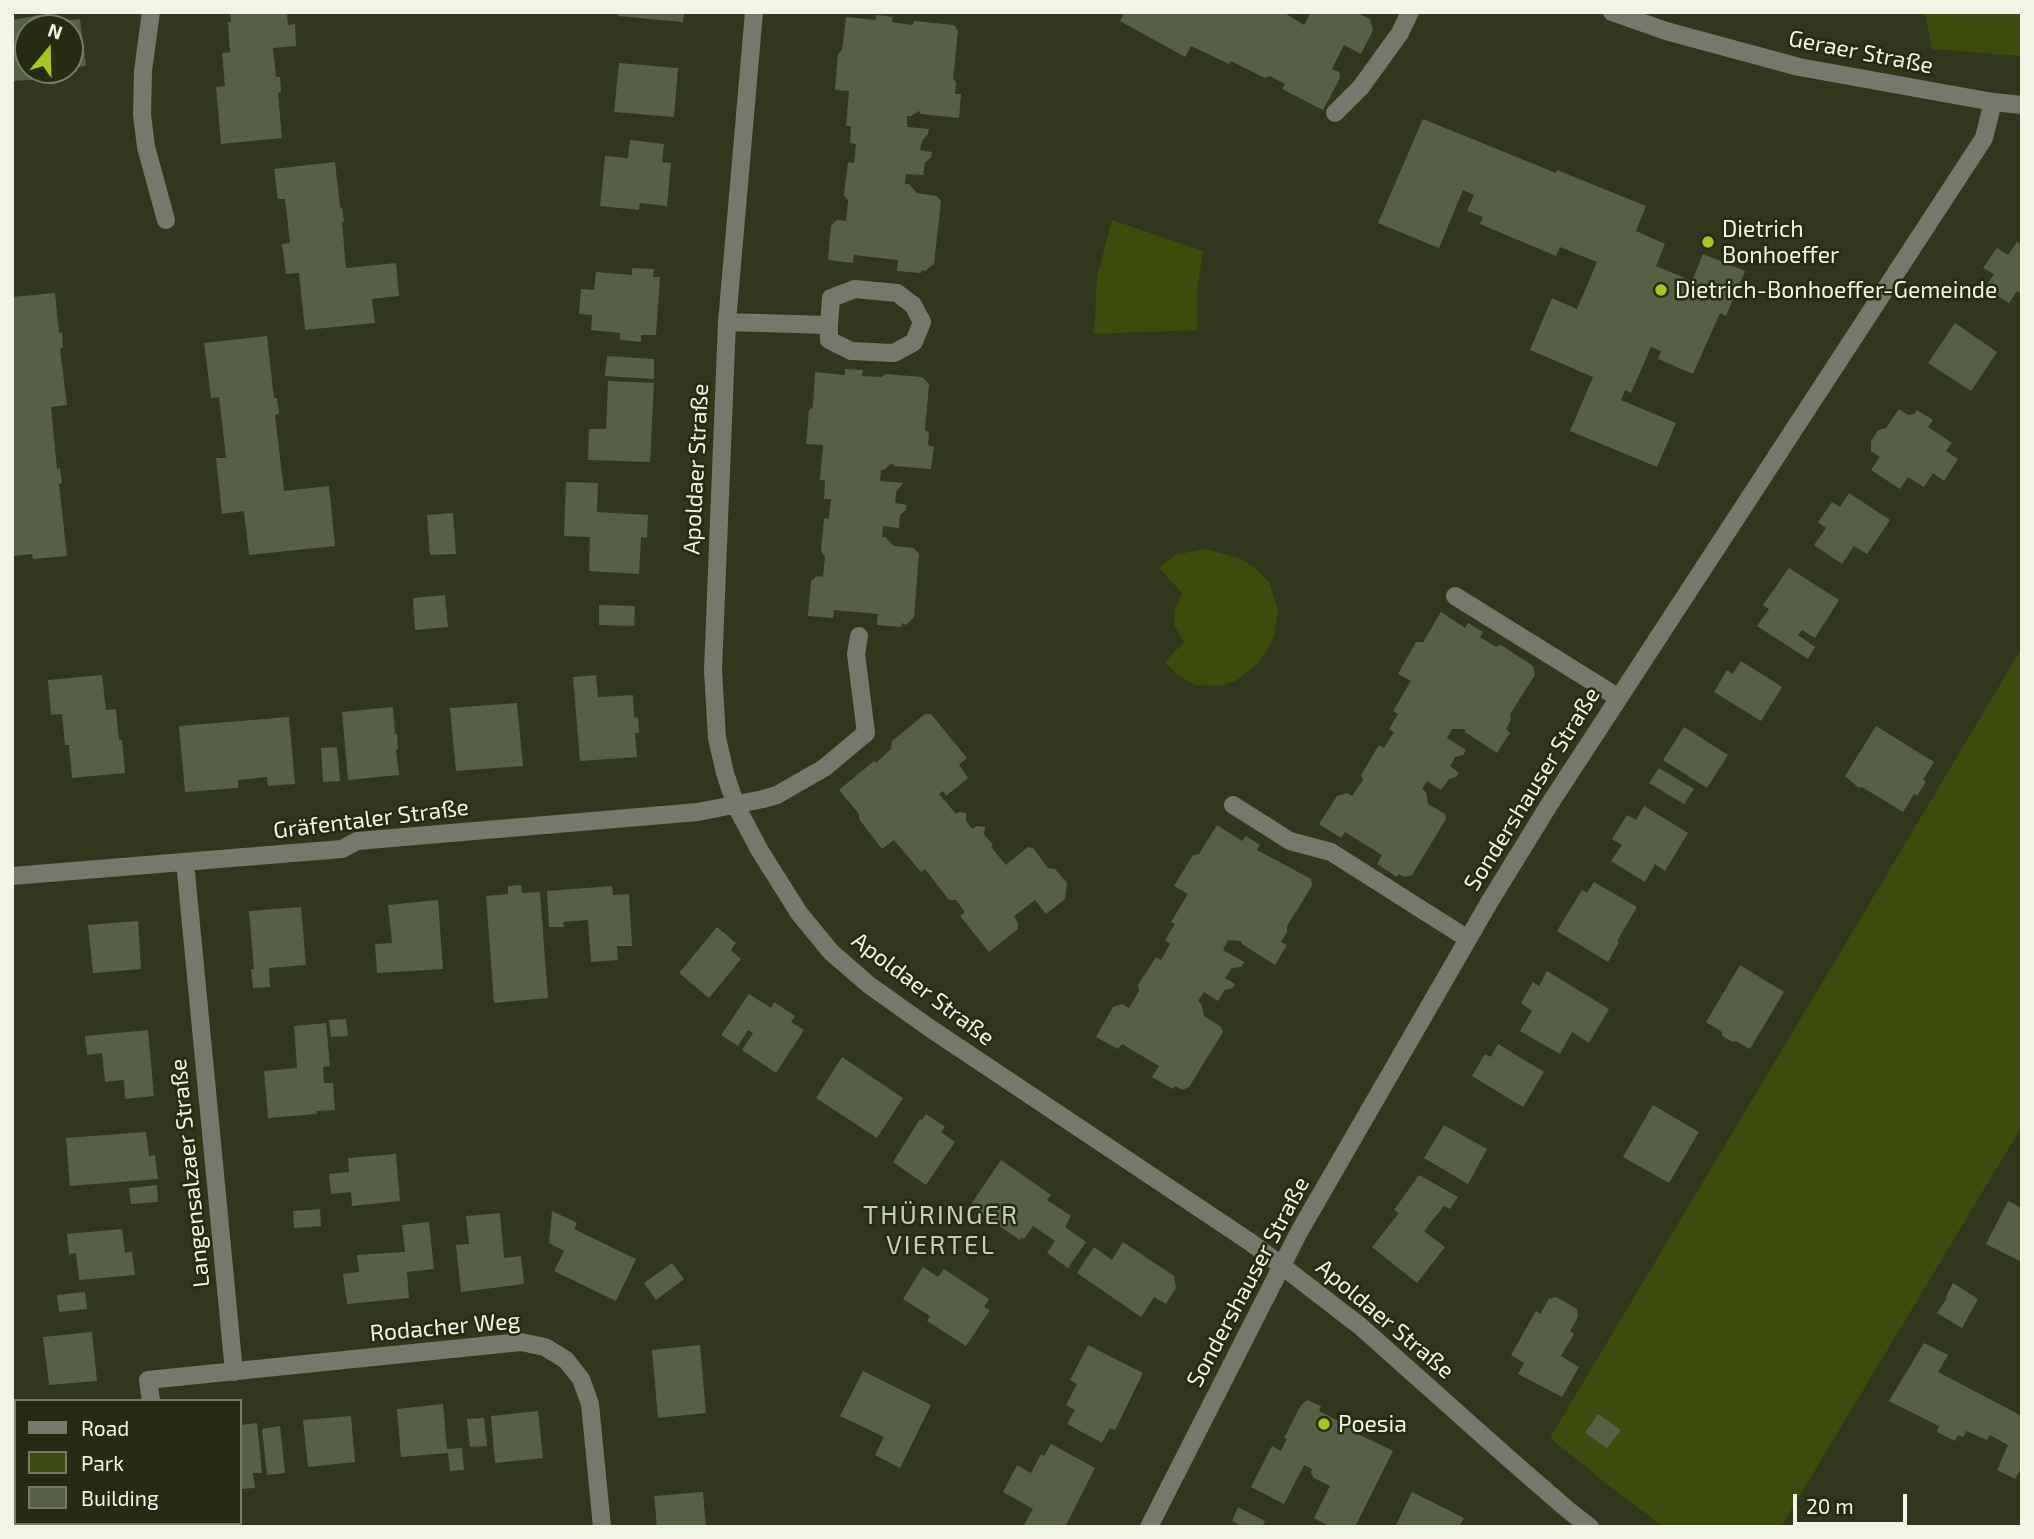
<!DOCTYPE html>
<meta charset="utf-8">
<style>
body{margin:0}
#map{position:relative;width:2034px;height:1539px;overflow:hidden;background:#30371b;font-family:"Exo 2",sans-serif}
canvas{display:block}
.frame{position:absolute;inset:0;border:14px solid #f0f5e4;pointer-events:none}
.legend{position:absolute;left:14px;top:1399px;width:228px;height:126px;box-sizing:border-box;background:#262c11;border:2px solid #777c65;margin:0;padding:9px 12px;list-style:none;font-size:21px;color:#f0f5e4}
.legend li{display:flex;align-items:center;gap:14px;height:35px}
.legend b{width:35px;border:2px solid #777c65}
.north{position:absolute;left:14px;top:14px;width:70px;height:70px;box-sizing:border-box;background:#262c11;border:2px solid #777c65;border-radius:50%;rotate:19deg;font-size:19px;font-weight:700;line-height:28px;text-align:center;color:#f0f5e4}
.north::after{content:'';display:block;margin:auto;width:24px;height:32px;background:#a7c71e;clip-path:polygon(50% 0,100% 100%,50% 72%,0 100%)}
.scale{position:absolute;left:1793px;top:1494px;width:114px;height:32px;box-sizing:border-box;border:4px solid #f0f5e4;border-top:0;padding-left:9px;font-size:21px;line-height:24px;white-space:nowrap;color:#f0f5e4;-webkit-text-stroke:5px #262c11;paint-order:stroke}
</style>
<div id="map">
<canvas width="2034" height="1539"></canvas>
<div class="frame"></div>
<ul class="legend">
<li><b style="height:9px;background:#75796c"></b>Road</li>
<li><b style="height:19px;background:#3e4c0b"></b>Park</li>
<li><b style="height:19px;background:#586043"></b>Building</li>
</ul>
<div class="north">N</div>
<div class="scale">20 m</div>
</div>
<script>
const c = document.querySelector('canvas').getContext('2d');
c.lineJoin = 'round';
function paint(path, color) {
  c.fillStyle = color;
  c.fill(path, 'evenodd');
}
function toPath(rows) {
  const path = new Path2D();
  for (const r of rows) {
    path.moveTo(r[0], r[1]);
    for (let i = 2; i < r.length; i += 2) path.lineTo(r[i], r[i + 1]);
  }
  return path;
}
function strokePath(path, color, width, dash) {
  c.strokeStyle = color;
  c.lineWidth = width;
  c.lineCap = dash ? 'butt' : 'round';
  c.setLineDash(dash || []);
  c.stroke(path);
}
function drawText(font, color, halo, rows, align = 'center') {
  c.font = font + ' "Exo 2",sans-serif';
  c.lineWidth = 5;
  c.setLineDash([]);
  c.textBaseline = 'middle';
  c.strokeStyle = halo;
  c.fillStyle = color;
  for (const [text, x, y, turn = 0] of rows) {
    c.save();
    c.translate(x, y);
    c.rotate((+turn || 0) * Math.PI / 180);
    c.textAlign = isNaN(turn) ? turn : align;
    if (halo) c.strokeText(text, 0, 0);
    c.fillText(text, 0, 0);
    c.restore();
  }
}
const green = toPath([
 [1925,12,2022,12,2022,56,1932,49],
 [1112,220,1203,251,1197,290,1197,330,1094,334,1097,277],
 [1205,549,1239,558,1254,567,1269,582,1278,610,1274,637,1259,663,1237,680,1221,686,1195,685,1178,675,1165,662,1184,642,1174,625,1175,609,1182,593,1159,568,1175,555],
 [2022,648,2022,1126,1781,1527,1664,1527,1612,1488,1550,1438]
]);
const building = toPath([
 [230,12,287,12,288,25,295,24,296,46,273,48,276,77,280,77,281,92,278,93,282,138,221,144,216,87,225,86,222,53,230,52,228,22,231,22],
 [618,12,684,12,683,22,618,16],
 [1125,12,1283,12,1304,25,1311,12,1355,12,1370,19,1373,30,1361,54,1344,45,1332,69,1339,72,1340,78,1323,110,1282,89,1285,84,1270,76,1265,78,1231,61,1229,64,1191,46,1185,57,1120,21],
 [40,15,41,23,80,19,86,66,70,68,70,28,28,28,28,70,62,70,63,78,12,81,12,20],
 [876,15,893,17,892,22,912,25,915,21,954,25,958,31,953,79,956,82,955,94,961,94,959,118,921,114,919,111,911,116,907,116,907,127,929,129,928,134,922,141,920,150,932,152,931,157,925,163,923,175,906,174,905,184,909,184,917,193,937,196,941,201,934,264,925,271,921,270,921,273,897,271,898,260,854,255,853,263,828,260,831,226,837,220,846,221,848,200,844,195,848,162,854,163,856,144,850,143,851,126,846,126,849,91,835,90,838,54,842,50,846,17,876,20],
 [619,63,678,68,674,117,614,112],
 [1423,119,1556,173,1557,170,1646,206,1636,231,1665,244,1656,266,1692,281,1703,254,1745,271,1726,316,1720,313,1693,374,1658,359,1661,351,1651,347,1631,393,1625,390,1621,400,1676,423,1657,467,1570,431,1593,377,1530,350,1552,298,1577,309,1597,262,1560,247,1556,256,1480,224,1483,217,1467,211,1474,195,1463,190,1439,248,1378,223],
 [630,140,664,144,662,162,671,163,667,206,640,203,639,210,600,206,605,156,628,158],
 [335,162,340,207,342,208,344,222,342,222,346,268,396,263,399,296,372,299,375,323,305,330,299,273,286,274,282,244,290,243,285,199,278,199,274,169],
 [2017,242,2022,245,2022,294,2017,291,2009,303,1985,288,1994,274,1983,268,1997,248,2008,255],
 [632,268,654,269,653,277,660,277,656,335,641,335,641,342,620,340,620,333,591,330,592,315,579,314,581,289,594,290,596,272,632,275],
 [55,293,59,333,62,332,63,348,60,349,67,405,51,407,57,469,60,468,62,483,59,484,67,556,33,559,32,554,12,556,12,297],
 [1955,323,1997,352,1971,391,1928,363],
 [267,336,274,398,277,398,279,414,275,415,284,491,329,486,335,546,249,555,244,511,222,514,216,458,226,458,219,397,211,398,204,343],
 [607,356,654,359,654,379,605,376],
 [845,369,863,370,862,376,881,377,886,374,922,377,929,384,925,430,929,433,928,445,934,447,931,469,894,466,892,463,884,470,881,470,880,481,903,483,896,492,895,503,907,505,906,510,900,515,899,528,883,526,882,537,885,537,894,546,914,548,919,554,914,617,906,625,902,623,901,627,877,625,878,614,834,610,833,618,808,616,811,581,817,576,823,577,825,557,821,551,824,518,829,519,831,499,824,499,825,480,820,480,823,445,806,444,809,410,813,407,815,372,845,375],
 [608,381,654,383,650,462,588,460,589,429,606,429],
 [1899,409,1908,415,1914,414,1917,410,1933,420,1928,427,1952,443,1946,451,1958,459,1944,481,1933,473,1924,487,1908,477,1900,489,1871,470,1880,457,1871,451,1871,441,1878,430,1886,428],
 [566,482,598,483,597,512,648,515,647,538,641,537,639,574,589,571,590,537,564,536],
 [1849,493,1890,520,1867,554,1854,546,1842,564,1814,545,1826,528,1818,522,1832,502,1840,507],
 [453,513,456,554,430,555,427,515],
 [1789,568,1839,600,1815,638,1802,630,1798,635,1815,647,1808,659,1757,626,1769,609,1763,605],
 [445,595,448,627,415,630,413,598],
 [599,605,635,606,634,626,599,625],
 [1441,612,1465,628,1468,623,1483,632,1480,637,1496,647,1501,645,1533,666,1535,675,1510,714,1511,720,1506,729,1510,733,1497,753,1465,732,1465,729,1452,729,1447,738,1466,750,1463,755,1455,757,1450,766,1459,773,1456,777,1449,779,1441,790,1427,781,1422,789,1426,792,1428,804,1445,814,1446,819,1412,875,1404,877,1399,874,1397,877,1377,864,1382,855,1345,832,1341,838,1319,824,1337,796,1347,793,1352,796,1363,780,1361,775,1379,745,1384,748,1394,732,1389,729,1398,714,1393,711,1411,681,1398,674,1416,642,1423,642],
 [1741,661,1782,687,1761,721,1714,692,1727,670,1733,674],
 [102,675,106,710,116,709,119,740,122,740,125,773,72,778,69,745,65,745,62,714,51,715,48,680],
 [596,675,598,697,633,695,634,718,638,717,639,733,635,733,637,757,580,761,573,677],
 [517,703,523,766,456,771,450,708],
 [393,707,395,734,397,734,398,749,396,750,399,775,348,780,342,712],
 [925,714,931,714,967,758,959,765,968,778,946,796,943,791,939,794,956,814,959,812,966,813,966,821,972,829,977,826,985,827,984,834,993,845,991,847,1006,865,1028,847,1033,848,1048,868,1055,869,1067,883,1065,899,1046,914,1035,900,1014,916,1018,923,1018,929,989,952,960,916,965,912,956,900,949,900,925,869,921,872,894,840,882,849,859,819,859,814,839,790,874,761,876,763,891,749,892,741],
 [289,717,295,784,268,786,267,777,238,780,238,788,185,792,179,726],
 [1876,726,1934,762,1923,780,1926,782,1917,796,1914,794,1903,812,1862,787,1859,788,1845,776],
 [1684,727,1728,755,1707,788,1663,760],
 [337,747,340,781,323,782,321,748],
 [1659,768,1694,789,1684,804,1649,783],
 [1644,806,1688,833,1665,871,1655,864,1645,882,1611,861,1622,845,1612,839,1627,815,1636,820],
 [1217,825,1242,841,1246,836,1260,845,1257,850,1311,879,1312,886,1287,926,1287,932,1281,942,1287,945,1275,965,1242,944,1241,941,1228,940,1223,950,1244,962,1241,967,1232,968,1225,978,1235,984,1233,988,1225,990,1218,1001,1204,992,1198,1001,1201,1003,1204,1016,1221,1027,1223,1032,1189,1087,1182,1090,1175,1086,1173,1089,1152,1077,1159,1066,1122,1044,1118,1049,1096,1037,1113,1007,1122,1004,1129,1008,1139,991,1138,985,1156,957,1161,960,1170,944,1165,940,1175,924,1171,922,1188,894,1174,886,1193,855,1199,854],
 [1594,882,1637,907,1617,941,1619,942,1608,962,1557,931,1582,890,1587,893],
 [521,885,522,893,540,892,548,998,494,1003,486,896,508,894,508,886],
 [612,886,613,895,629,894,632,946,617,946,618,960,591,962,588,920,563,922,564,927,549,927,547,891],
 [438,900,443,969,377,973,375,944,392,943,388,905],
 [301,907,306,965,269,968,270,987,253,988,251,969,254,969,249,911],
 [138,921,141,969,93,973,88,925],
 [717,927,736,943,731,950,741,959,709,998,679,973],
 [1740,965,1784,992,1750,1049,1736,1041,1733,1042,1722,1036,1722,1032,1706,1022],
 [1547,971,1609,1009,1589,1043,1572,1032,1560,1054,1520,1031,1532,1011,1521,1003,1533,982,1539,986],
 [749,994,771,1008,774,1002,795,1016,791,1022,804,1030,776,1073,742,1050,753,1033,748,1030,738,1046,721,1035],
 [346,1019,348,1036,331,1037,329,1020],
 [326,1023,330,1066,323,1067,324,1083,333,1083,335,1110,316,1111,317,1114,268,1118,264,1071,297,1068,294,1026],
 [148,1030,154,1096,125,1099,124,1080,105,1082,102,1053,87,1055,85,1036],
 [1498,1044,1544,1072,1523,1107,1472,1076,1485,1054,1491,1057],
 [842,1057,903,1098,877,1138,816,1098],
 [1653,1105,1699,1132,1669,1183,1623,1157],
 [926,1114,945,1127,941,1132,955,1142,926,1185,893,1162,920,1119,922,1120],
 [1444,1125,1487,1149,1468,1184,1424,1158],
 [146,1132,149,1156,155,1155,158,1179,70,1186,66,1138],
 [396,1154,400,1201,352,1206,351,1192,331,1194,329,1174,349,1172,348,1158],
 [1001,1160,1051,1195,1047,1200,1071,1216,1065,1227,1086,1242,1068,1268,1047,1253,1055,1241,1033,1226,1024,1239,1021,1237,1020,1240,970,1206],
 [1419,1175,1458,1197,1450,1209,1444,1206,1424,1231,1445,1247,1417,1283,1372,1247,1399,1213,1394,1210],
 [157,1185,158,1202,131,1204,129,1188],
 [2008,1201,2022,1208,2022,1262,1986,1244],
 [320,1209,321,1226,294,1228,293,1211],
 [552,1211,577,1223,574,1229,636,1259,616,1301,554,1271,564,1251,549,1243],
 [500,1213,504,1258,521,1256,524,1284,461,1292,456,1245,469,1244,466,1216],
 [429,1222,434,1269,407,1272,409,1298,347,1304,343,1274,359,1272,357,1255,405,1252,402,1225],
 [122,1229,125,1253,132,1251,135,1275,79,1280,76,1253,69,1254,67,1234],
 [1123,1242,1174,1276,1176,1288,1166,1304,1154,1297,1141,1317,1077,1273,1094,1247,1112,1260],
 [672,1263,684,1279,656,1300,644,1283],
 [923,1267,938,1277,944,1269,989,1299,984,1307,990,1310,966,1346,927,1321,930,1316,903,1299],
 [1953,1283,1978,1299,1962,1328,1937,1313,1947,1298,1946,1297],
 [85,1292,87,1309,59,1312,57,1295],
 [1556,1297,1577,1309,1578,1317,1570,1331,1574,1334,1561,1356,1579,1367,1562,1397,1518,1374,1524,1363,1511,1355,1536,1311,1540,1314,1549,1299],
 [92,1332,97,1381,49,1385,43,1337],
 [1924,1343,1948,1355,1938,1372,2022,1416,2022,1467,2015,1479,1997,1470,2008,1445,1990,1435,1987,1440,1966,1431,1963,1437,1958,1435,1955,1441,1937,1432,1939,1426,1889,1401],
 [700,1345,706,1413,658,1418,652,1350],
 [1088,1345,1143,1373,1115,1430,1110,1428,1102,1443,1067,1424,1075,1410,1066,1405,1077,1384,1070,1380],
 [863,1371,931,1405,900,1468,875,1455,884,1437,840,1416],
 [1307,1400,1321,1406,1319,1411,1346,1425,1348,1421,1355,1424,1360,1429,1360,1435,1393,1451,1355,1527,1331,1527,1314,1518,1330,1486,1314,1478,1311,1473,1312,1469,1304,1465,1284,1504,1251,1487,1272,1446,1281,1451,1287,1439,1284,1438,1301,1405],
 [443,1404,447,1449,462,1448,464,1470,450,1471,448,1453,401,1457,397,1409],
 [538,1411,543,1458,495,1463,491,1416],
 [1598,1414,1621,1430,1607,1448,1585,1433],
 [351,1416,355,1462,308,1467,303,1420],
 [484,1418,487,1446,470,1447,467,1419],
 [257,1423,262,1473,253,1473,255,1488,240,1489,240,1425],
 [280,1426,285,1473,267,1475,262,1429],
 [1051,1444,1095,1468,1065,1527,1023,1527,1033,1509,1003,1492,1017,1465,1031,1473,1041,1454,1044,1456],
 [703,1492,706,1527,657,1527,654,1496],
 [1412,1492,1464,1518,1459,1527,1395,1527],
 [1238,1507,1265,1521,1262,1527,1243,1527,1232,1521],
 [62,1523,111,1523,111,1527,62,1527]
]);
const minor = toPath([
 [151,12,143,71,142,115,146,147,166,220],
 [754,12,727,322,713,670,717,738,725,773,736,806,760,851,799,913,817,935,831,952,869,985,931,1029,1250,1242,1282,1266,1360,1326,1507,1457,1568,1510,1590,1527],
 [1612,12,1666,31,1799,67,1993,102,2022,105],
 [1335,113,1361,87,1400,33,1410,12],
 [727,322,829,325,829,340,851,351,894,353,914,342,922,322,913,305,897,293,855,289,831,298,829,325],
 [1455,596,1619,698],
 [1233,805,1290,841,1331,852,1468,939],
 [185,862,234,1372],
 [12,876,342,849,357,841,698,812,763,799,777,795,824,768,866,733,856,654,859,636],
 [151,1401,148,1380,521,1342,545,1347,566,1360,581,1379,590,1404,602,1527],
 [163,1523,163,1527],
 [1149,1527,1299,1232,1490,901,1549,805,1984,138,1993,102]
]);
const markers = [
 [1708,242,7,"#a7c71e"],
 [1661,290,7,"#a7c71e"],
 [1324,1424,7,"#a7c71e"]
];
const streetNames = [
 ["Geraer Straße",1861,52,11],
 ["Apoldaer Straße",696,469,-87],
 ["Sondershauser Straße",1532,789,-58],
 ["Gräfentaler Straße",371,819,-7],
 ["Apoldaer Straße",923,989,37],
 ["Langensalzaer Straße",190,1173,-96],
 ["Sondershauser Straße",1248,1282,-62],
 ["Apoldaer Straße",1385,1319,40],
 ["Rodacher Weg",445,1327,-5]
];
const poiNames = [
 ["Dietrich",1722,229],
 ["Bonhoeffer",1722,255],
 ["Dietrich-Bonhoeffer-Gemeinde",1675,290],
 ["Poesia",1338,1424]
];
const quarterNames = [
 ["THÜRINGER",941,1215],
 ["VIERTEL",941,1245]
];
paint(green, '#3e4c0b');
paint(building, '#586043');
strokePath(minor, '#75796c', 18);
for (const [x, y, r, color] of markers) {
  const dot = new Path2D();
  dot.arc(x, y, r, 0, 2 * Math.PI);
  c.fillStyle = color;
  c.fill(dot);
  strokePath(dot, '#262c11', 2.5);
}
drawText('23px', '#f0f5e4', '#262c11', streetNames);
drawText('23px', '#f0f5e4', '#262c11', poiNames, 'left');
c.letterSpacing = '2px';
drawText('26px', '#c6d0af', '#262c11', quarterNames);
c.letterSpacing = '0px';
</script>
